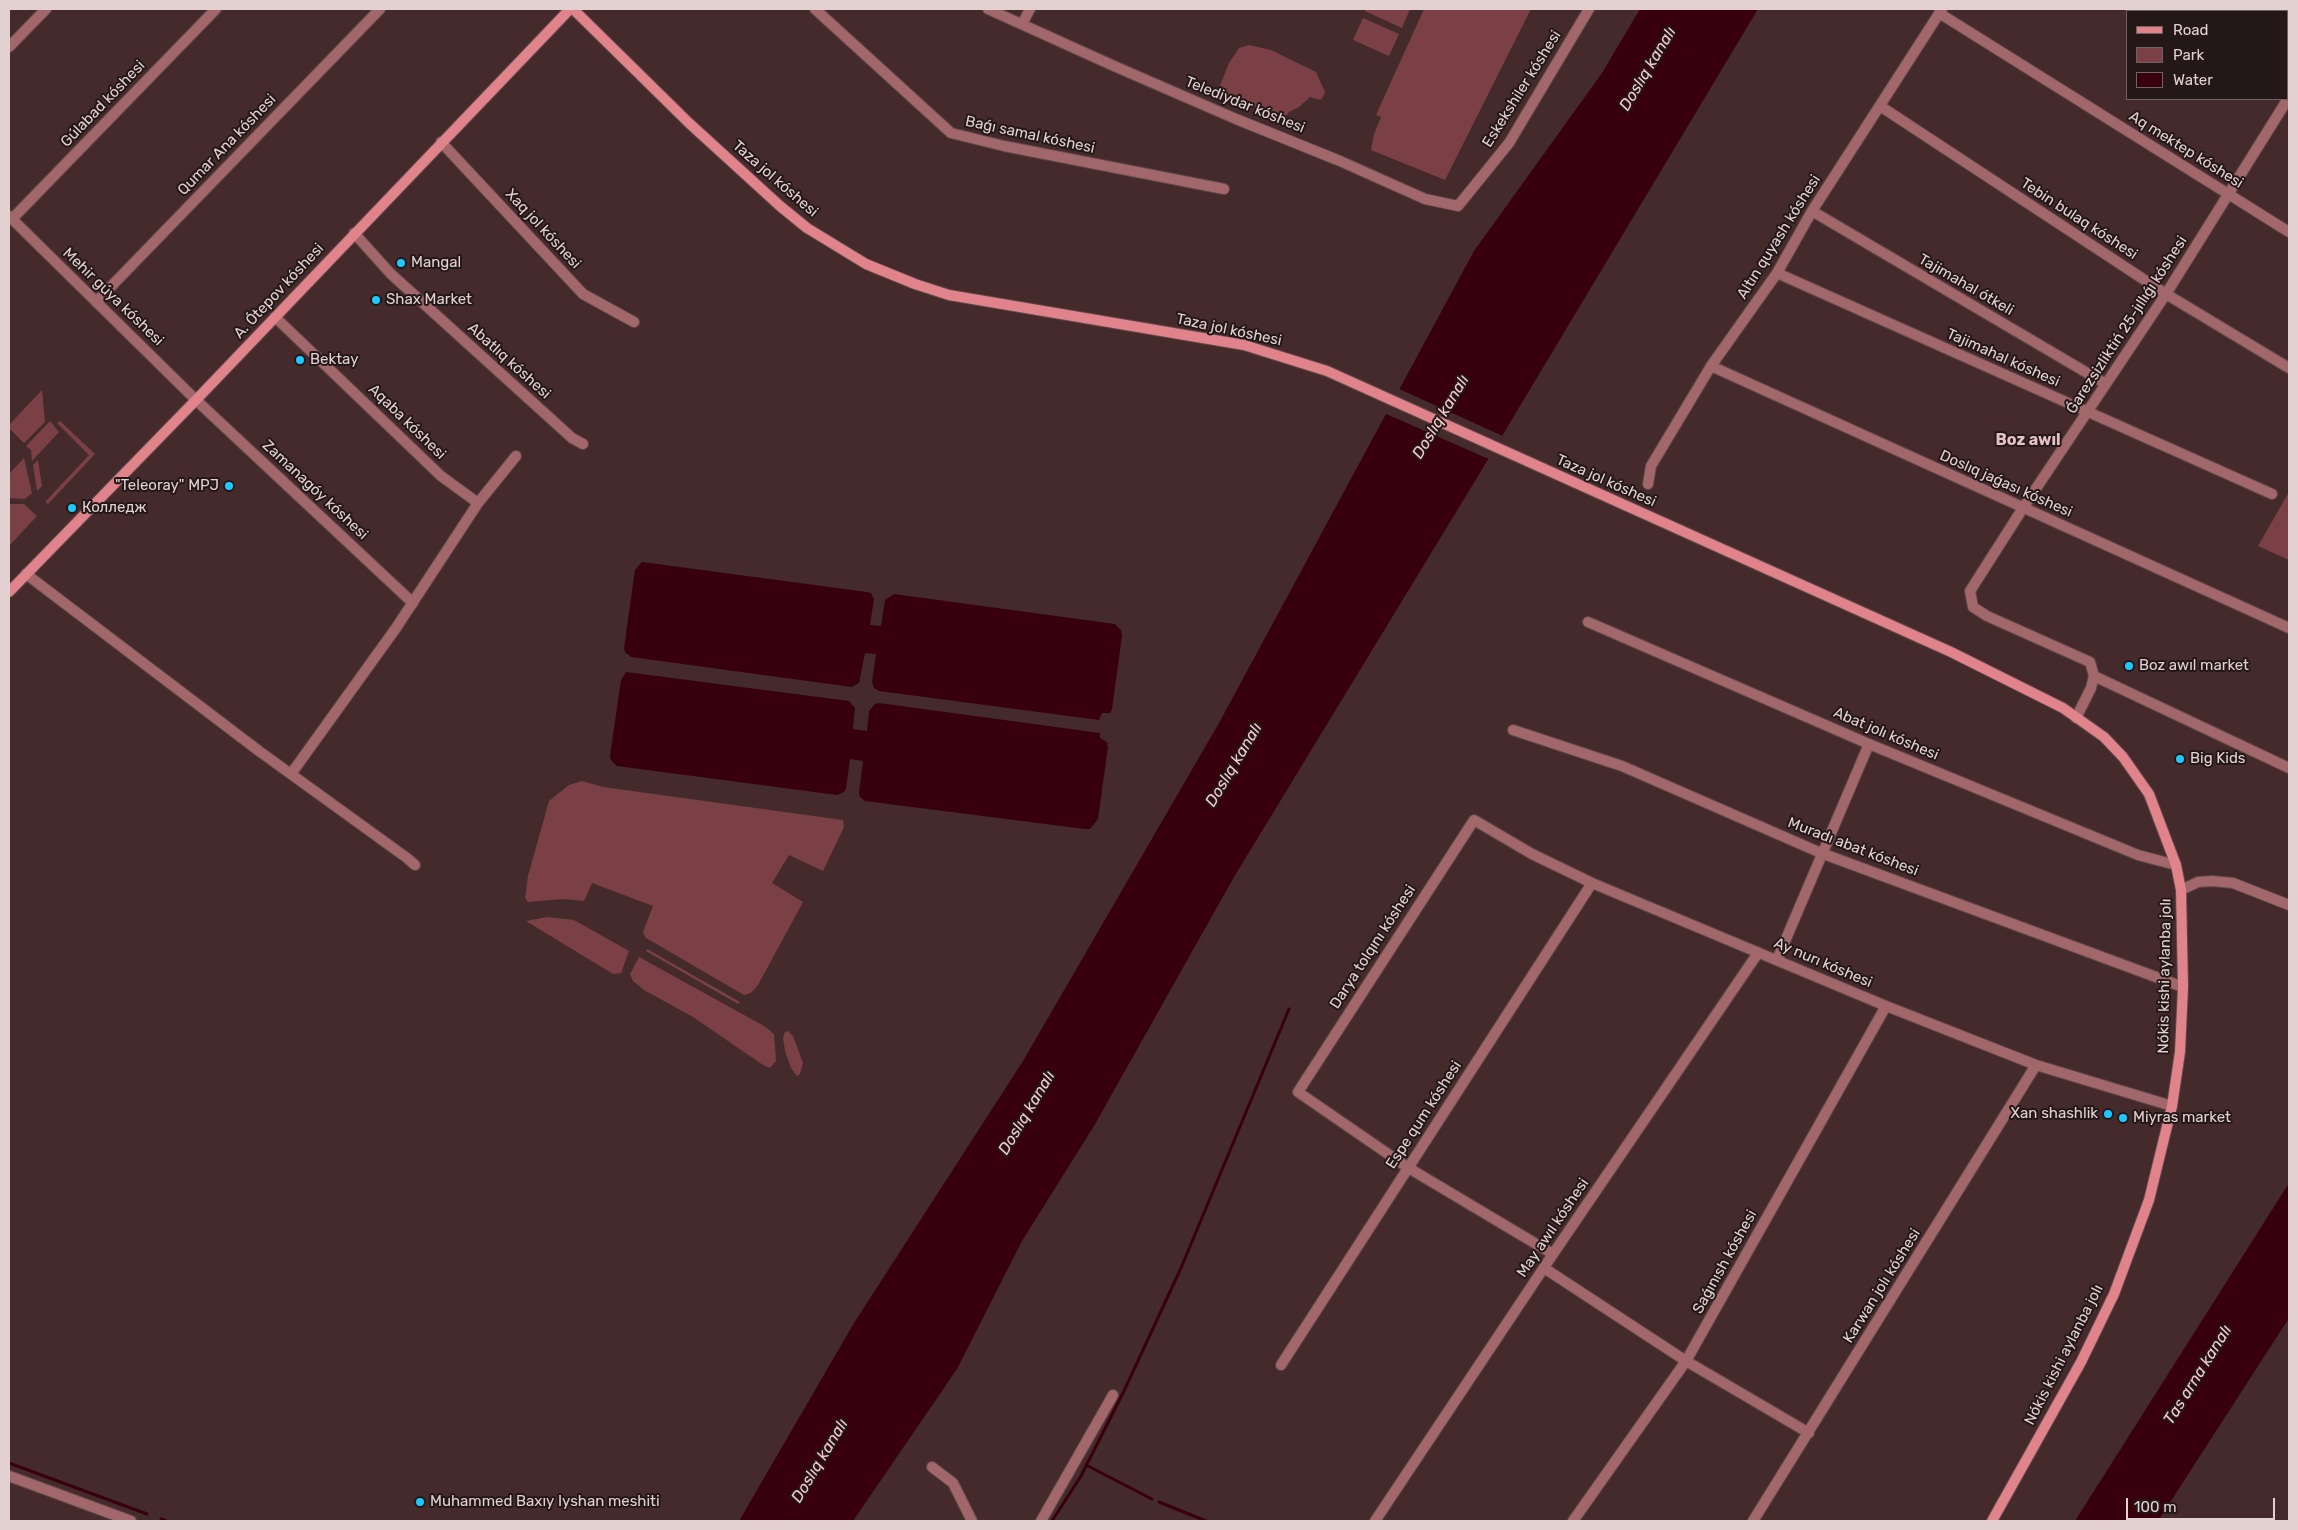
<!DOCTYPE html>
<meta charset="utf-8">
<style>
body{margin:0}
#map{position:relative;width:2298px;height:1530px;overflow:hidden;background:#452a2c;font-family:Rubik,sans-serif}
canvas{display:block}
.frame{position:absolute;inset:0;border:10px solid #e3d0d1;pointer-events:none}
.legend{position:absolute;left:2126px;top:10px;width:162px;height:90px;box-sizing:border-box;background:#231718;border:1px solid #706162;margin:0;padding:6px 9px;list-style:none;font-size:15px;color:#e3d0d1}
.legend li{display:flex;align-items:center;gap:10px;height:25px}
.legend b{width:25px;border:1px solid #706162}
.scale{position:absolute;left:2126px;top:1498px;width:149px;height:22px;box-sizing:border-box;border:2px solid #e3d0d1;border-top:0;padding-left:6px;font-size:15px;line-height:18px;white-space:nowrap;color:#e3d0d1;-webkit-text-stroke:4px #231718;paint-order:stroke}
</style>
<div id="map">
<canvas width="2298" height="1530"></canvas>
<div class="frame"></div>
<ul class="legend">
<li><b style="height:6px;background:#e0838a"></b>Road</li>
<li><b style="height:14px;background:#7a4045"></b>Park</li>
<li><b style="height:14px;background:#38000b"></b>Water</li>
</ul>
<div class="scale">100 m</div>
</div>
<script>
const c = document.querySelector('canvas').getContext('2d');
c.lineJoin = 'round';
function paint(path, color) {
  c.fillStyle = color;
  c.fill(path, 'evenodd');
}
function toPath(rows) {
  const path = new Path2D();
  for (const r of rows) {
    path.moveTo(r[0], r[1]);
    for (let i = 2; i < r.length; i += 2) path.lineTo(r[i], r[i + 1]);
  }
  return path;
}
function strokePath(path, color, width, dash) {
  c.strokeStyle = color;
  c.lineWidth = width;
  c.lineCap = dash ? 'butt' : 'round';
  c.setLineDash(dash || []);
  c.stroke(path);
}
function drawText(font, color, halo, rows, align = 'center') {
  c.font = font + ' Rubik,sans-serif';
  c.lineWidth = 4;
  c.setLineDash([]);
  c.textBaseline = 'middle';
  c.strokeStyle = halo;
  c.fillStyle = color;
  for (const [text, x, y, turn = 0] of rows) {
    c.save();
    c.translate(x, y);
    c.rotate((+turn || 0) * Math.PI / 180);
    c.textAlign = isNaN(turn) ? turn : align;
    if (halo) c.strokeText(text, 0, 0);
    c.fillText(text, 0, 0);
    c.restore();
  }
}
const green = toPath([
 [1366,9,1410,9,1402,28,1365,11],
 [1424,9,1531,9,1445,180,1371,150,1374,134,1381,117,1376,115],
 [1363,18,1399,34,1389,56,1353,40],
 [1249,45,1271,50,1316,72,1325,92,1323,97,1320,100,1310,97,1299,107,1289,112,1283,120,1223,93,1219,88,1229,63,1239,48],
 [42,390,45,422,24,443,9,428,9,425],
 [50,421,59,432,32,461,31,450,26,446],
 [60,421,95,454,48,504,45,502,89,455,57,423],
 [24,458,32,493,25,499,9,498,9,474],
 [38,460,42,486,37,491,33,465],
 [2289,492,2289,560,2258,546],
 [9,504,24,504,37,516,9,546],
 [582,781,603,787,843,820,844,827,823,871,789,855,772,883,803,902,758,985,751,993,744,995,646,938,643,932,653,906,592,883,584,901,563,899,528,902,525,898,528,876,549,801,569,785],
 [547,917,574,920,629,951,621,973,613,974,526,921],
 [647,949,740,1002,738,1004,646,951],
 [639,957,764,1026,774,1034,776,1061,770,1068,763,1065,693,1017,644,990,633,981,630,974],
 [788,1031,793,1036,803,1063,800,1074,797,1076,791,1068,785,1051,783,1038,785,1032]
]);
const water = toPath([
 [1640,9,1758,9,1475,481,1234,877,1094,1126,1022,1241,957,1369,853,1521,739,1521,854,1323,1023,1061,1219,723,1474,251,1602,73],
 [642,562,867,592,871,593,874,599,870,625,881,626,885,600,894,594,1115,624,1121,630,1122,636,1112,709,1110,713,1102,713,1099,720,879,691,874,688,872,682,876,654,865,653,859,683,852,687,631,657,625,652,624,648,635,570],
 [626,672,849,701,855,708,853,729,867,731,869,711,875,704,879,703,1100,733,1100,738,1107,742,1108,747,1098,819,1090,829,1085,829,865,801,860,797,859,793,863,761,850,759,846,789,844,792,837,795,617,766,611,760,610,756,621,680],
 [2289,1183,2289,1318,2158,1521,2075,1521]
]);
const pier = toPath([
 [1397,388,1505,437,1491,460,1384,413]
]);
const stream = toPath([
 [9,1463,147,1514],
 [1086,1465,1152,1499],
 [1159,1502,1206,1521],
 [161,1519,166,1521],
 [1052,1521,1081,1476,1124,1391,1181,1268,1289,1009]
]);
const street = toPath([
 [815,9,951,133,1004,146,1224,189],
 [988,9,1114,66,1236,119,1340,161,1425,199,1458,206,1509,143,1589,9],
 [2147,9,2150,11],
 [1939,13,2289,232],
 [1022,24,1030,9],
 [9,47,46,9],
 [1880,106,2166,294,2289,368],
 [441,142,583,294,634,322],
 [1812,211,2106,384],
 [9,216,196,400,413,603],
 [12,219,216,9],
 [354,233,391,274,572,438,583,444],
 [1777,273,2272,494],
 [96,302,380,9],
 [275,317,441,476,478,503],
 [1711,366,2289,628],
 [1648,484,1651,466,1711,366,1777,273,1812,211,1942,9],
 [26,574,259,751,407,858,415,865],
 [1588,622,1869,744,2138,855,2176,865],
 [2094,676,2289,768],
 [2076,718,2091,688,2094,676,2090,662,1987,616,1973,607,1970,591,2023,508,2166,294,2289,97],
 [1513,730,1622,766,1821,853,2183,987],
 [291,774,396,628,478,503,516,456],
 [2181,890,2198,882,2212,881,2233,883,2289,905],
 [1777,960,1869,744],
 [1553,1254,1407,1167,1298,1092,1474,820,1532,854,1592,883,1886,1006,2036,1065,2172,1106],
 [1544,1268,1686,1361,1809,1433],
 [1281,1365,1592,883],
 [932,1467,953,1483,972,1521],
 [9,1476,131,1521],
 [1041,1521,1113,1395],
 [1375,1521,1553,1254,1758,953],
 [1573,1521,1686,1361,1886,1006],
 [1753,1521,2036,1065]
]);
const secondary = toPath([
 [573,9,689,123,780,206,807,228,866,264,915,284,949,295,1244,345,1327,371,1951,652,2063,708,2104,737,2123,757,2149,794,2176,865,2181,890,2183,987,2180,1052,2172,1106,2149,1200,2114,1294,2081,1362,1992,1521],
 [9,592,196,400,570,9]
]);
const markers = [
 [401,263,5,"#1ec9fd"],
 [376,300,5,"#1ec9fd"],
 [300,360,5,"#1ec9fd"],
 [229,486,5,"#1ec9fd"],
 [72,508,5,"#1ec9fd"],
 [2129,666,5,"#1ec9fd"],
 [2180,759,5,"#1ec9fd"],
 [2108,1114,5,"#1ec9fd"],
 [2123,1118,5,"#1ec9fd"],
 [420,1502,5,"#1ec9fd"]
];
const streetNames = [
 ["Eskekshiler kóshesi",1522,89,-58],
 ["Gúlabad kóshesi",103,104,-46],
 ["Telediydar kóshesi",1245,105,22],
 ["Baǵı samal kóshesi",1030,135,12],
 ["Qumar Ana kóshesi",227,145,-46],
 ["Aq mektep kóshesi",2186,150,32],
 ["Taza jol kóshesi",775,179,41],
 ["Tebin bulaq kóshesi",2079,219,33],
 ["Xaq jol kóshesi",543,229,47],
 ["Altın quyash kóshesi",1779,237,-58],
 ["Tajimahal ótkeli",1966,285,30],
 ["A. Ótepov kóshesi",279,291,-47],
 ["Mehir gúyа kóshesi",113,297,44],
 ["Ǵarezsizliktiń 25-jıllıǵı kóshesi",2127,325,-57],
 ["Taza jol kóshesi",1229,330,12],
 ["Tajimahal kóshesi",2003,358,24],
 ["Abatlıq kóshesi",509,361,42],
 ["Aqaba kóshesi",407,422,44],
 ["Taza jol kóshesi",1606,481,24],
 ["Doslıq jaǵası kóshesi",2006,484,24],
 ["Zamanagóy kóshesi",315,490,43],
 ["Abat jolı kóshesi",1886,734,23],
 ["Muradı abat kóshesi",1853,847,21],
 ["Darya tolqını kóshesi",1373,947,-57],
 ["Ay nurı kóshesi",1823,963,23],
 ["Nókis kishi aylanba jolı",2165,976,-89],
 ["Espe qum kóshesi",1424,1115,-57],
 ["May awıl kóshesi",1553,1228,-56],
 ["Saǵınısh kóshesi",1725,1262,-61],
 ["Karwan jolı kóshesi",1882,1286,-58],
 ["Nókis kishi aylanba jolı",2064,1355,-63]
];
const poiNames = [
 ["Mangal",411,263],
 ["Shax Market",386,300],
 ["Bektay",310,360],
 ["\"Teleoray\" MPJ",219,486,"right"],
 ["Колледж",82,508],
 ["Boz awıl market",2139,666],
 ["Big Kids",2190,759],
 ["Xan shashlik",2098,1114,"right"],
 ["Miyras market",2133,1118],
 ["Muhammed Baxıy Iyshan meshiti",430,1502]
];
const waterNames = [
 ["Doslıq kanalı",1648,69,-59],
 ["Doslıq kanalı",1441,417,-59],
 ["Doslıq kanalı",1234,765,-59],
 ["Doslıq kanalı",1027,1113,-59],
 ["Tas arna kanalı",2198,1375,-58],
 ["Doslıq kanalı",820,1461,-59]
];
const neighbourhoodNames = [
 ["Boz awıl",2028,440]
];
paint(green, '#7a4045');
paint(water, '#38000b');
paint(pier, '#452a2c');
strokePath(stream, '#38000b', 3);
strokePath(street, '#61484a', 12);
strokePath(secondary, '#61484a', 12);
strokePath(street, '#a2676b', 10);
strokePath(secondary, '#e0838a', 10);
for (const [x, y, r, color] of markers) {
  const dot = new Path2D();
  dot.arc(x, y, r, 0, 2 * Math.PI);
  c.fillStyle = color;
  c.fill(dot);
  strokePath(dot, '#231718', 2);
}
drawText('15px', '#e3d0d1', '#231718', streetNames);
drawText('15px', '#e3d0d1', '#231718', poiNames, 'left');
drawText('italic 16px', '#f9c9cb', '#231718', waterNames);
drawText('bold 16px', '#e4c1c2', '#231718', neighbourhoodNames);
</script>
